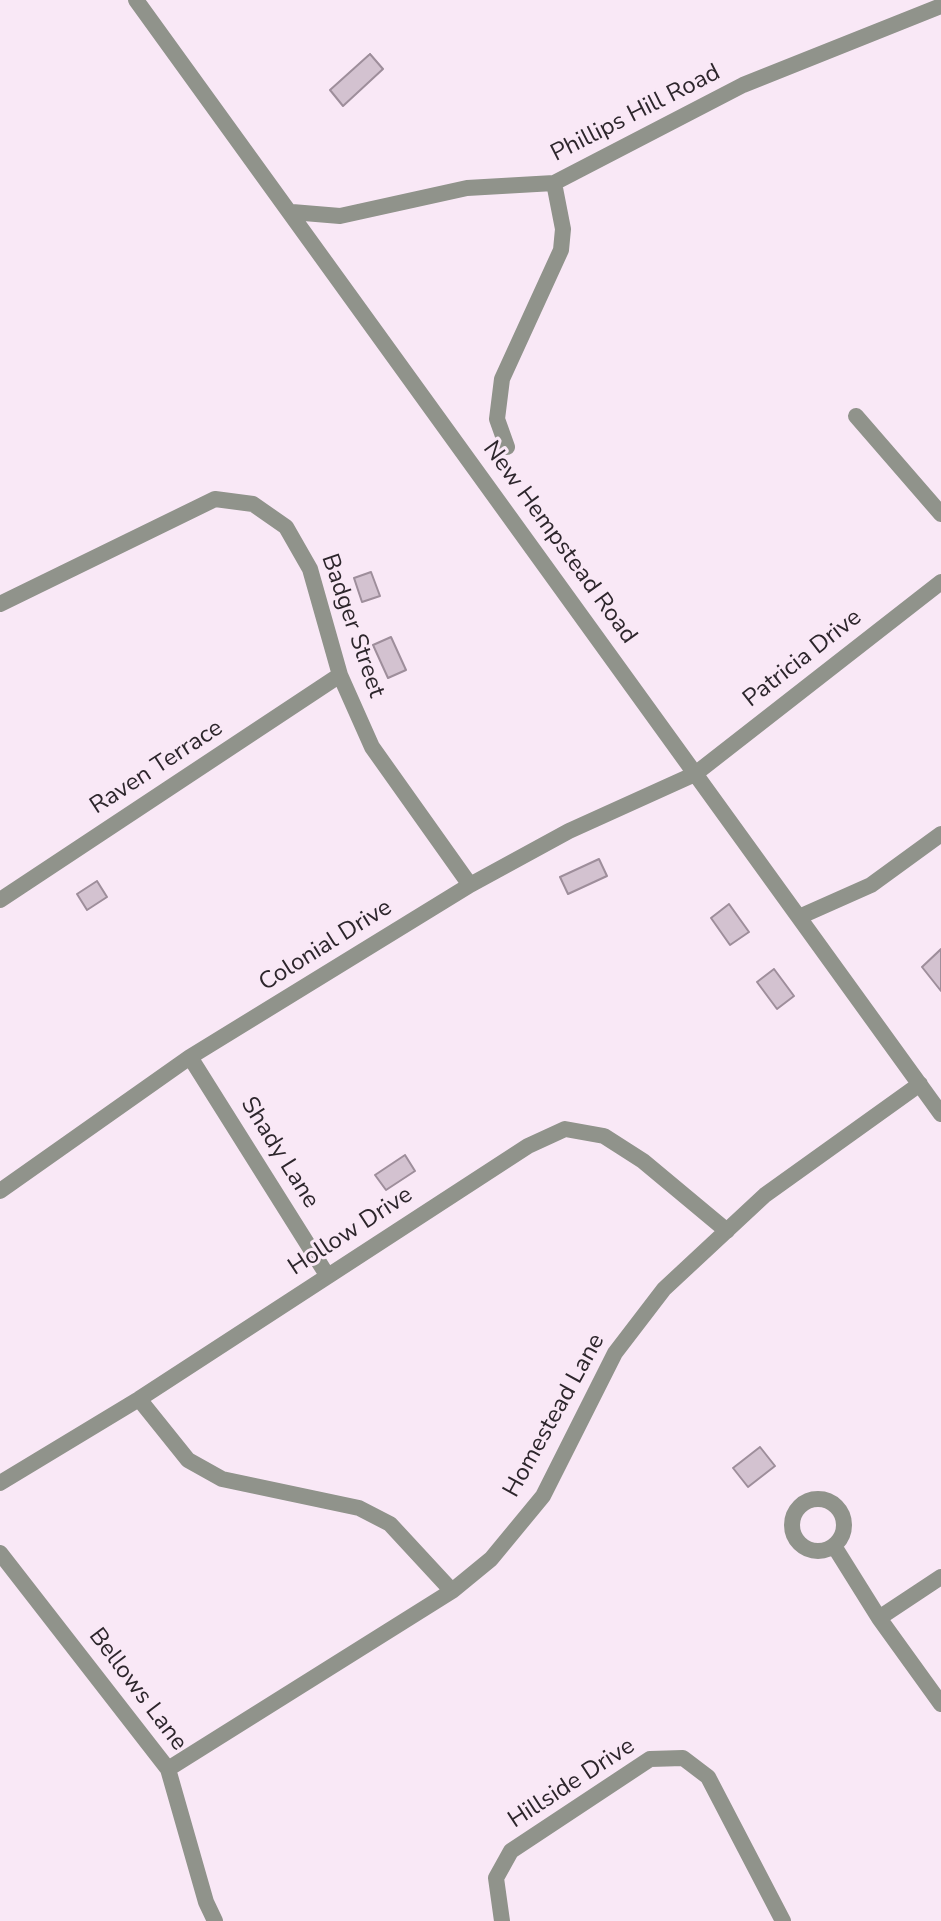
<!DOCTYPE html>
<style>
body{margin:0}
canvas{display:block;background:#f9e8f6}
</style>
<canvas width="941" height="1921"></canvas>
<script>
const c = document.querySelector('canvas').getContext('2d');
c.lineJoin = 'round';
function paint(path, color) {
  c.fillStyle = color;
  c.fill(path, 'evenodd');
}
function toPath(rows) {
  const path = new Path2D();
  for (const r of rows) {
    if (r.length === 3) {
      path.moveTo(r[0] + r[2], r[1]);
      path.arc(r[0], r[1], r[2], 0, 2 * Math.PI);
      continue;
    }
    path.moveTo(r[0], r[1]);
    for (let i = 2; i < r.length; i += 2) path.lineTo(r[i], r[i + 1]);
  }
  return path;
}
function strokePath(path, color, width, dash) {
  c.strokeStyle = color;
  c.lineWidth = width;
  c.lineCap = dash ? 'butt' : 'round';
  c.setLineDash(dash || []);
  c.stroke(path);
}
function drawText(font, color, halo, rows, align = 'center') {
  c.font = font + ' "Nunito Sans",sans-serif';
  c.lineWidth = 6;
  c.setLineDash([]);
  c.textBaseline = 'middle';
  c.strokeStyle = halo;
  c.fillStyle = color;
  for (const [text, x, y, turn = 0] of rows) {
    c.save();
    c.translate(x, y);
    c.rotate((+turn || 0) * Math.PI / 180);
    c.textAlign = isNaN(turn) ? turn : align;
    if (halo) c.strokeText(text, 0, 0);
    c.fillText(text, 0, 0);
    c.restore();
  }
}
const building = toPath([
 [370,54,383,69,343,106,330,90,370,54],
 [371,572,380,596,362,602,354,578,371,572],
 [391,637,406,670,388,678,373,645,391,637],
 [599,859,607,876,568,894,560,877,599,859],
 [97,881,107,897,87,910,77,894,97,881],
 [729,904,749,932,730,945,711,918,729,904],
 [941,949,941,991,922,967,941,949],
 [774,969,794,996,777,1009,757,982,774,969],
 [405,1155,415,1171,386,1190,375,1175,405,1155],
 [760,1447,775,1466,748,1487,733,1468,760,1447]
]);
const minor = toPath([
 [136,0,941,1114],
 [292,212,340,216,467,188,554,183,743,85,941,6],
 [856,416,941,514],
 [507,447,497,419,502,379,561,250,563,229,554,183],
 [0,604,215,499,253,504,286,527,310,569,340,675,372,747,470,885],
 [0,900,340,675],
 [799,917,871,885,941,834],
 [190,1057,327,1275],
 [0,1191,190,1057,470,885,569,831,695,774,941,582],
 [139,1399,188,1460,222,1479,359,1508,390,1524,452,1591],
 [0,1483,139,1399,528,1146,565,1129,604,1136,643,1161,727,1231],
 [818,1525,26],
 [834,1546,879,1618,941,1704],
 [0,1553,168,1769,206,1902,215,1921],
 [879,1618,941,1577],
 [168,1769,452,1591,491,1559,543,1496,615,1353,664,1289,765,1195,920,1084],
 [502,1921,496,1878,511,1851,650,1759,683,1758,708,1777,783,1921]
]);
const streetNames = [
 ["Phillips Hill Road",636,114,-27],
 ["New Hempstead Road",559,543,54],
 ["Badger Street",352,626,71],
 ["Patricia Drive",803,659,-38],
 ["Raven Terrace",157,768,-33],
 ["Colonial Drive",326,946,-32],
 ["Shady Lane",279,1153,58],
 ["Hollow Drive",351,1232,-33],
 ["Homestead Lane",555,1416,-61],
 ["Bellows Lane",137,1690,53],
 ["Hillside Drive",572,1784,-33]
];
paint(building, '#d3c2d0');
strokePath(building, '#9e8e9b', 2);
strokePath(minor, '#90938b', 16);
drawText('24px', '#2d262c', '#f9e8f6', streetNames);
</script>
